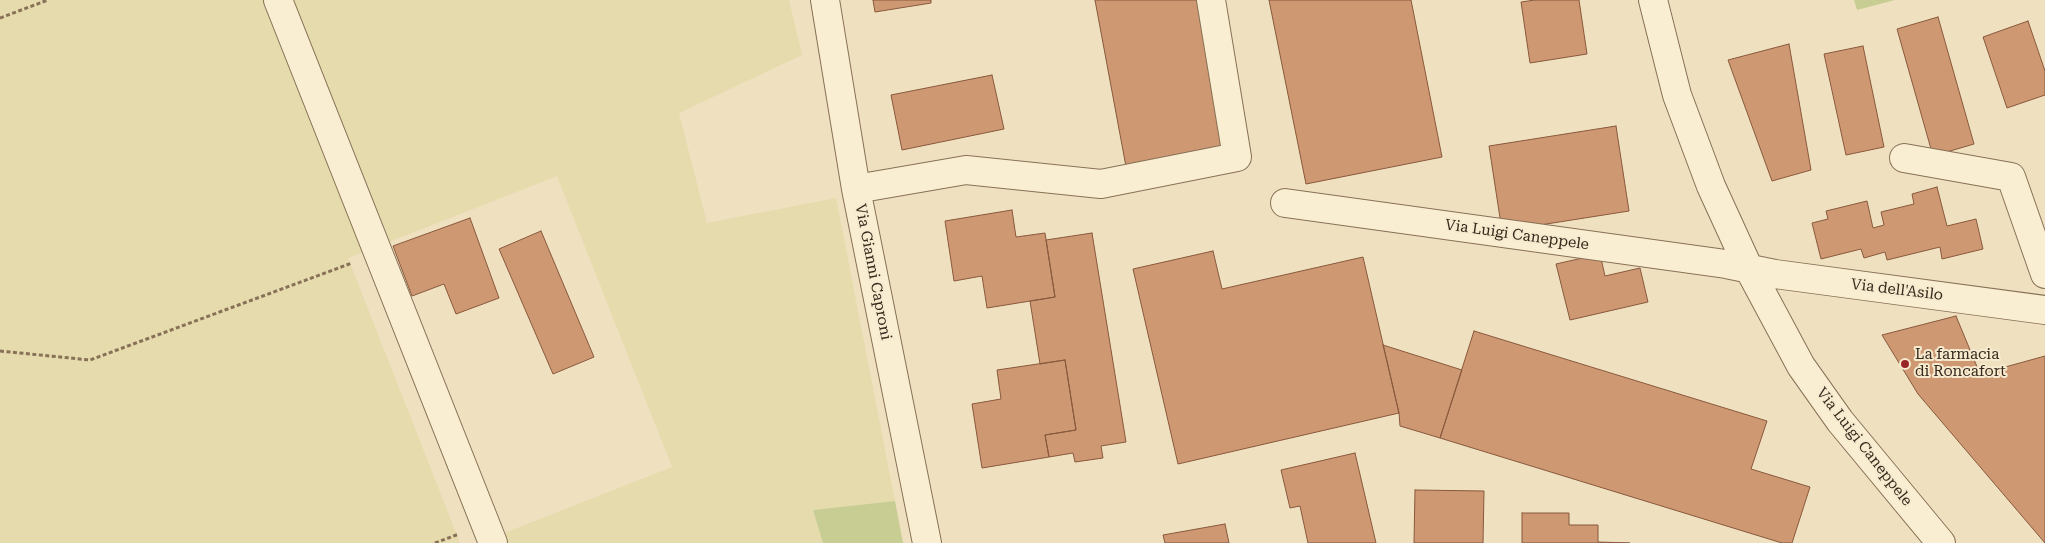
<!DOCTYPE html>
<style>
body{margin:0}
canvas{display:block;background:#efe0bf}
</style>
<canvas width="2045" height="543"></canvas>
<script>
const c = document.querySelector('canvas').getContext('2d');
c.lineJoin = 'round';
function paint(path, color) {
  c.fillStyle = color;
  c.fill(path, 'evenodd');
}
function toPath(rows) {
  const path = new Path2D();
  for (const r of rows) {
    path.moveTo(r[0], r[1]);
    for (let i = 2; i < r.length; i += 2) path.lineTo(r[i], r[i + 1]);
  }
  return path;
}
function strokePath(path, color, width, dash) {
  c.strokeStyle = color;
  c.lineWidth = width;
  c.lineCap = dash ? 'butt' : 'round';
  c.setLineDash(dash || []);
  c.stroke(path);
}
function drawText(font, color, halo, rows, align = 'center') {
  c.font = font + ' "Roboto Serif",serif';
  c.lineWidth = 4;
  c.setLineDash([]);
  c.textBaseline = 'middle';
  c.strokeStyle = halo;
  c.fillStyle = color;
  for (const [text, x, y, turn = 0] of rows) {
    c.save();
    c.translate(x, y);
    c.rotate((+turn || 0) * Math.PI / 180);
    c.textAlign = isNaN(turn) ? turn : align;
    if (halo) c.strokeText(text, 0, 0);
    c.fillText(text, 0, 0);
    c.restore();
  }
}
const farmland = toPath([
 [0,0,789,0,802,55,679,113,707,223,836,198,895,501,813,510,823,543,479,543,672,467,557,176,348,258,460,543,0,543]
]);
const green = toPath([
 [1854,0,1895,0,1857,10],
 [895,501,903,543,823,543,813,510]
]);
const building = toPath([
 [873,0,931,0,931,3,875,12,873,0],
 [1095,0,1198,0,1226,153,1127,172,1095,0],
 [1269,0,1411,0,1442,157,1306,184,1269,0],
 [1535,0,1579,0,1587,54,1530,63,1521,2,1535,0],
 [1938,17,1974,144,1933,156,1897,29,1938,17],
 [2028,21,2045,71,2045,95,2007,108,1983,37,2028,21],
 [1789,44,1811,170,1772,181,1728,60,1789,44],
 [1863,46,1884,147,1846,155,1824,54,1863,46],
 [992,75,1004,129,902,150,891,95,992,75],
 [1616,126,1629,211,1502,231,1489,146,1616,126],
 [1937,187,1947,226,1976,219,1983,249,1942,259,1940,247,1887,260,1885,252,1864,258,1861,249,1821,259,1812,223,1828,219,1826,211,1867,201,1873,228,1884,225,1881,212,1914,204,1912,194,1937,187],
 [1012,210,1016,237,1045,233,1055,297,987,308,982,276,954,281,945,221,1012,210],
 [470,218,499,298,456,314,444,284,412,296,393,246,470,218],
 [541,231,594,357,553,374,499,249,541,231],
 [1092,233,1126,442,1101,446,1103,458,1075,462,1073,453,1049,457,1045,435,1076,430,1065,360,1040,364,1030,301,1055,297,1046,240,1092,233],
 [1213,251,1222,289,1363,257,1399,413,1178,464,1133,269,1213,251],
 [1600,254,1605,276,1640,268,1648,302,1570,320,1556,264,1600,254],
 [1956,316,1980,374,2045,356,2045,543,1918,394,1882,335,1956,316],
 [1474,331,1767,421,1751,469,1810,487,1792,543,1782,543,1440,438,1474,331],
 [1383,345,1462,370,1440,438,1400,426,1399,413,1383,345],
 [1065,360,1076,430,1045,435,1049,457,982,468,972,404,1001,399,997,370,1065,360],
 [1355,453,1376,543,1308,543,1300,506,1290,508,1281,470,1355,453],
 [1415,490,1484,491,1483,543,1414,543,1415,490],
 [1522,513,1569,513,1569,525,1598,525,1598,542,1630,543,1522,543,1522,513],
 [1225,524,1229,543,1165,543,1163,535,1225,524]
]);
const path = toPath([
 [0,18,48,0],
 [0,351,90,360,352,263],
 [435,543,459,534]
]);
const minor = toPath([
 [278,0,493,543],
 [825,0,856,189,927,543],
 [1653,0,1677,95,1711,186,1749,269,1801,366,1840,421,1941,543],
 [1904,158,2011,177,2045,274],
 [856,189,966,170,1101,184,1237,157,1211,0],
 [1285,203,1726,264,1775,274,2045,310]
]);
const markers = [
 [1905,364,5,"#992527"]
];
const streetNames = [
 ["Via Luigi Caneppele",1517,235,8],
 ["Via Gianni Caproni",873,272,79],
 ["Via dell'Asilo",1897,290,7],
 ["Via Luigi Caneppele",1864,447,52]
];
const poiNames = [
 ["La farmacia",1915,355],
 ["di Roncafort",1915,372]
];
paint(farmland, '#e5dbac');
paint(green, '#c7cd93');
paint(building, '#ce9873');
strokePath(building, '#88593c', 1);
strokePath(minor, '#887157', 30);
strokePath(path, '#887157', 3, [4, 2.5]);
strokePath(minor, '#faeed2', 28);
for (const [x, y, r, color] of markers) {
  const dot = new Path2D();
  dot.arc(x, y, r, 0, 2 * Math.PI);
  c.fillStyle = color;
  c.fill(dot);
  strokePath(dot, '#f6eacf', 2);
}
drawText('15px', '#37291c', '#f6eacf', streetNames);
drawText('15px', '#37291c', '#f6eacf', poiNames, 'left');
</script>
